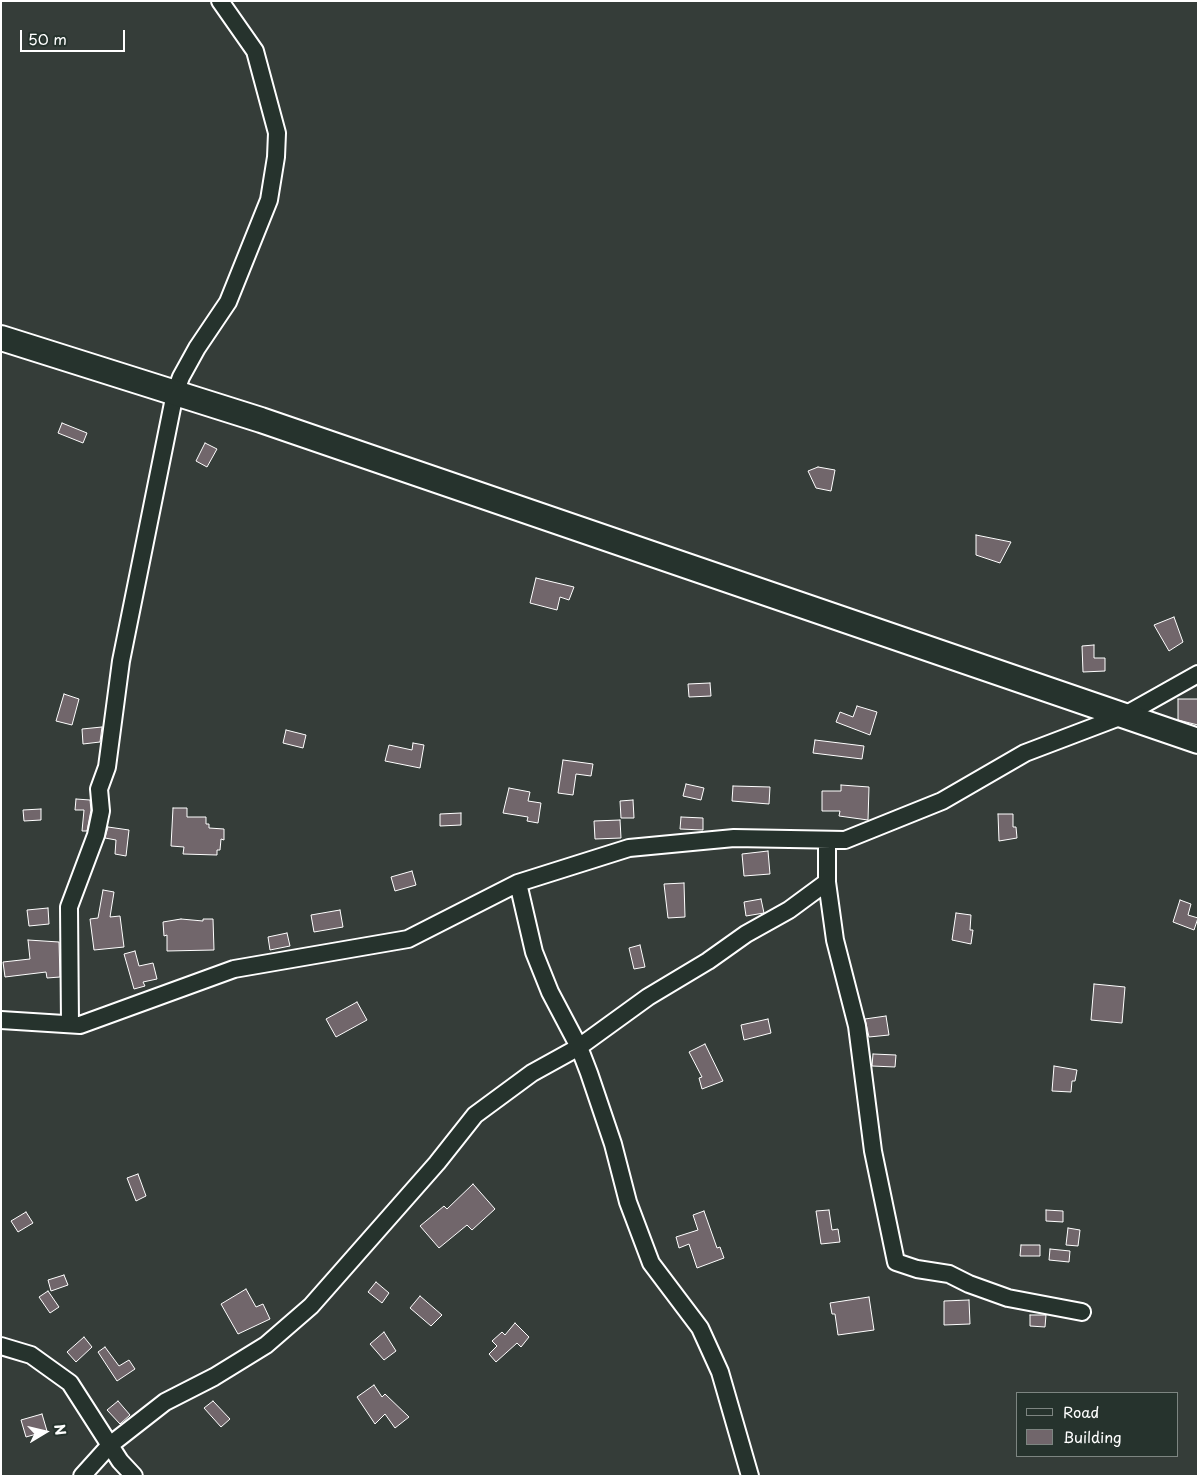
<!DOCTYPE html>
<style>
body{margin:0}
#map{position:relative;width:1199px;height:1477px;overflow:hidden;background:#353d39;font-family:"Playpen Sans",sans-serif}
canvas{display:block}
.frame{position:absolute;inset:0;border:2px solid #fff;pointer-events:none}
.legend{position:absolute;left:1016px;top:1392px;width:162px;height:65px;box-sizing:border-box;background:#26332d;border:1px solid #7d8581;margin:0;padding:6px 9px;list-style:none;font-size:15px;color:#fff}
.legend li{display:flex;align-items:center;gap:10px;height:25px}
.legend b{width:25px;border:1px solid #7d8581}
.north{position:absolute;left:20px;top:1407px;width:50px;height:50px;-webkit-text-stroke:4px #26332d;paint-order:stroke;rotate:81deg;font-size:14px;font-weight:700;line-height:20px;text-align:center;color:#fff}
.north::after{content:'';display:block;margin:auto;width:18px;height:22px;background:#fff;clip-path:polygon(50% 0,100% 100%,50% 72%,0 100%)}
.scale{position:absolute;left:20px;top:30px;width:105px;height:22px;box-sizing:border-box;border:2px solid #fff;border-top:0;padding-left:6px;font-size:15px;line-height:18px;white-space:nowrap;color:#fff;-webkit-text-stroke:4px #26332d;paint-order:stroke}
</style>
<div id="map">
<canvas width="1199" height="1477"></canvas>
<div class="frame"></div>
<ul class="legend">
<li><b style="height:6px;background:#26332d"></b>Road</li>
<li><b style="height:14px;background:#71666b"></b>Building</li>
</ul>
<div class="north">N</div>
<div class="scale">50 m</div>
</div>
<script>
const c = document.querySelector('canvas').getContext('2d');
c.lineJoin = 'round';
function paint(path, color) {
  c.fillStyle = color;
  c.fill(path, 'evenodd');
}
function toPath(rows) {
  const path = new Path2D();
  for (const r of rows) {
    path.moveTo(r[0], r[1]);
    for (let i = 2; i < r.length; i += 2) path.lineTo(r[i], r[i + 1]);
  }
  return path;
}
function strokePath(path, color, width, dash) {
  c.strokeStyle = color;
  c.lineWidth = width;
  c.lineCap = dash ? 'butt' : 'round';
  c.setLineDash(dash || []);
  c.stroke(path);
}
const building = toPath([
 [62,423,87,433,83,443,58,433,62,423],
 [205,443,217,449,207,467,196,461,205,443],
 [818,467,835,470,831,491,816,488,808,471,818,467],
 [976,535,1011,542,1000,563,976,555,976,535],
 [536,578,574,587,569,600,560,597,557,610,530,603,536,578],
 [1174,617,1183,642,1169,651,1154,625,1174,617],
 [1094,645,1094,658,1105,658,1105,671,1083,672,1082,646,1094,645],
 [710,683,711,696,689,697,688,684,710,683],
 [64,694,79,699,72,725,56,721,64,694],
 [1178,699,1198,699,1198,725,1178,720,1178,699],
 [857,706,877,712,870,735,836,722,840,712,853,717,857,706],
 [102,727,100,742,83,744,82,729,102,727],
 [286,730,306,735,303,748,283,743,286,730],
 [815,740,864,746,862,759,813,753,815,740],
 [413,743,424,745,420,768,385,761,389,745,412,750,413,743],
 [563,760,593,764,591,776,576,774,573,795,558,793,563,760],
 [686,784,704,788,701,800,683,796,686,784],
 [841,785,869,787,868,820,839,816,840,811,822,811,822,791,841,791,841,785],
 [733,786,770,787,769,804,732,801,733,786],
 [509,788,530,792,528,801,541,803,538,823,527,821,528,817,503,813,509,788],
 [76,799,90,800,91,810,87,831,82,831,84,810,75,810,76,799],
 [633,800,634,818,621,818,620,801,633,800],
 [173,808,187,808,187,817,206,817,206,824,209,824,209,828,224,829,224,840,221,839,220,850,217,850,217,855,183,854,184,847,171,846,173,808],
 [41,809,41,820,24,821,23,810,41,809],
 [461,813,461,825,440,826,440,814,461,813],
 [998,814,1013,814,1013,827,1016,827,1017,838,999,841,998,814],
 [681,817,703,818,703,830,680,829,681,817],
 [620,820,621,838,595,839,594,821,620,820],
 [108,827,129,830,126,856,115,854,116,840,105,838,108,827],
 [768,851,770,874,744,876,742,854,768,851],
 [412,871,416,885,395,891,391,877,412,871],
 [684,883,685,917,668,918,664,884,684,883],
 [103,890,114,892,110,917,120,916,124,947,94,950,90,919,98,918,103,890],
 [761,899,764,913,746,916,744,902,761,899],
 [1180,900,1191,904,1188,915,1198,918,1194,930,1173,922,1180,900],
 [48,908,49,924,29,926,27,910,48,908],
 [340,910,343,927,314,932,311,915,340,910],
 [956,913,971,915,970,930,973,930,971,944,952,940,956,913],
 [181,919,203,921,203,919,213,919,214,950,167,951,167,935,164,936,163,922,181,919],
 [287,933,290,946,270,950,268,937,287,933],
 [28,940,59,942,60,977,47,978,46,972,5,977,3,962,30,959,28,940],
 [640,945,645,967,634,969,629,948,640,945],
 [135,951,139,966,153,963,157,979,143,982,145,986,134,989,124,954,135,951],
 [1094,984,1125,987,1122,1023,1091,1020,1094,984],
 [357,1002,367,1020,336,1037,326,1019,357,1002],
 [886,1016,889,1035,869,1037,865,1019,886,1016],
 [768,1019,771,1033,744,1040,741,1025,768,1019],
 [705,1044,723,1081,702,1089,699,1078,702,1077,689,1052,705,1044],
 [873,1054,896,1055,895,1067,872,1066,873,1054],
 [1054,1066,1077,1070,1075,1081,1072,1081,1071,1092,1052,1091,1054,1066],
 [138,1174,146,1196,136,1201,127,1178,138,1174],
 [473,1184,495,1209,472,1230,467,1225,439,1248,420,1226,444,1206,447,1209,473,1184],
 [829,1210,832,1230,838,1229,840,1242,821,1244,816,1211,829,1210],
 [1046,1210,1063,1211,1063,1222,1046,1221,1046,1210],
 [704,1211,717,1248,720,1247,724,1258,697,1268,689,1244,679,1248,676,1237,698,1230,693,1215,704,1211],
 [26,1212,33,1223,18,1232,11,1221,26,1212],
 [1068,1228,1080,1230,1078,1246,1066,1245,1068,1228],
 [1021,1245,1040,1245,1040,1256,1020,1256,1021,1245],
 [1050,1249,1070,1251,1069,1262,1049,1260,1050,1249],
 [64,1275,68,1285,51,1291,48,1280,64,1275],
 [376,1282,389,1293,382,1303,368,1292,376,1282],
 [246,1289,256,1307,263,1304,270,1319,238,1334,221,1304,246,1289],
 [48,1291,59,1307,50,1313,39,1297,48,1291],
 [420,1296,442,1315,431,1326,410,1308,420,1296],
 [869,1297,874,1330,838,1335,835,1314,832,1314,830,1303,869,1297],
 [969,1300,970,1324,944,1325,944,1301,969,1300],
 [1030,1315,1046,1315,1045,1327,1030,1326,1030,1315],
 [515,1323,529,1337,521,1347,517,1343,496,1362,489,1354,497,1346,492,1341,502,1332,505,1335,515,1323],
 [384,1332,396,1351,384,1360,370,1344,384,1332],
 [84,1337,92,1347,76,1362,67,1352,84,1337],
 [105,1347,119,1366,129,1360,135,1369,117,1381,98,1352,105,1347],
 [374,1385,382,1397,385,1394,409,1417,395,1428,385,1414,375,1424,357,1397,374,1385],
 [118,1401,130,1415,120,1424,107,1410,118,1401],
 [213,1401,230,1419,221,1427,204,1408,213,1401],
 [42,1414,47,1431,26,1437,21,1420,42,1414]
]);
const street = toPath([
 [827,840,827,882,835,940,857,1026,873,1151,896,1262,917,1269,949,1274,969,1284,1008,1298,1082,1312],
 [518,883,534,952,550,992,579,1047,589,1073,613,1144,628,1202,651,1263,700,1328,720,1372,750,1476],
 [1,1020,80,1025,234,969,408,939,518,883,629,848,734,838,845,840,942,801,1025,753,1125,715,1198,674],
 [70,1024,69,907,96,835,101,811,99,789,107,767,121,661,175,393,181,377,197,348,228,302,269,200,276,157,277,133,255,51,220,1],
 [1,1346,31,1355,70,1383,120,1461,134,1476],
 [82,1476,110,1445,165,1402,214,1377,266,1345,311,1306,437,1163,475,1115,532,1073,579,1047,648,997,708,961,746,934,789,910,827,882]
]);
const secondary = toPath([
 [1,338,261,420,1198,741]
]);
paint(building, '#71666b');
strokePath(building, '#fff', 1);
strokePath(street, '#fff', 20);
strokePath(secondary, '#fff', 28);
strokePath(street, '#26332d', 16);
strokePath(secondary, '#26332d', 24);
</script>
